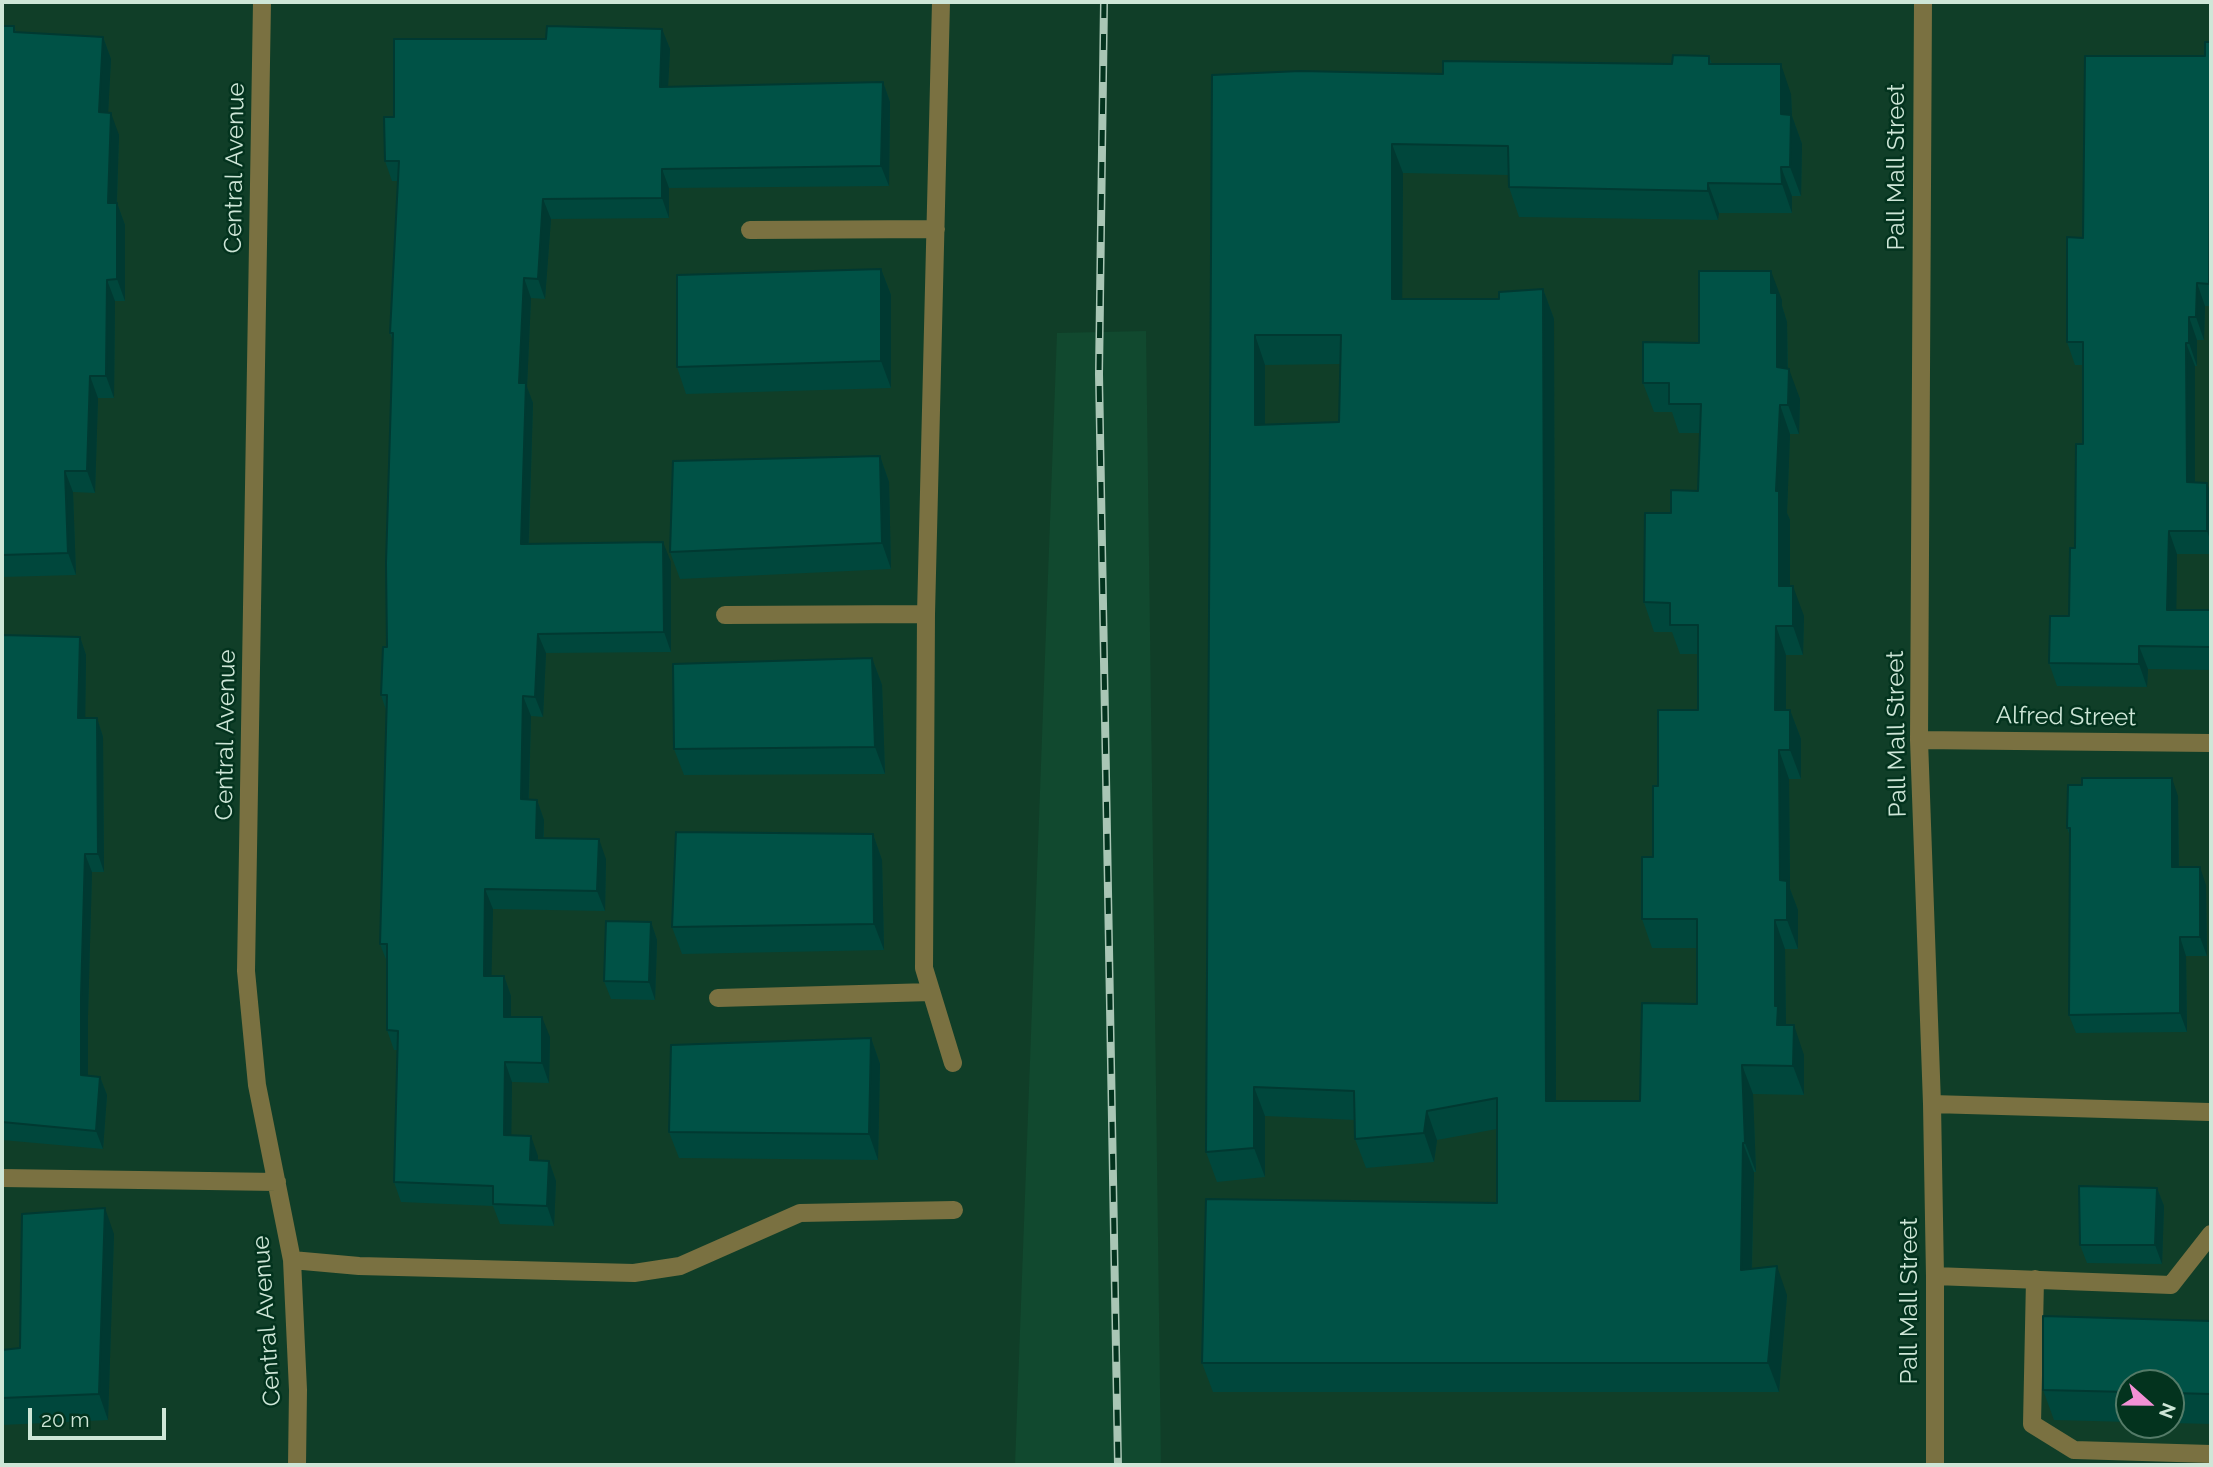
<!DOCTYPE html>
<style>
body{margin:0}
#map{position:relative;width:2213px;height:1467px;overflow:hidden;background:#103e28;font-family:Raleway,sans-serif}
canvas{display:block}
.frame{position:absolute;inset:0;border:4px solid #cee6d7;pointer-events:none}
.north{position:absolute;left:2115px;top:1369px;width:70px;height:70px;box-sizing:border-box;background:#03331e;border:2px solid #547b68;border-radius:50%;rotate:111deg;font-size:19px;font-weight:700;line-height:28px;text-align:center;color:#cee6d7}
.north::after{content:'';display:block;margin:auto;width:24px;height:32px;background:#f391d6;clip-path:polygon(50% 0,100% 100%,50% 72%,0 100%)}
.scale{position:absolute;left:28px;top:1408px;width:138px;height:32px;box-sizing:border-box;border:4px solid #cee6d7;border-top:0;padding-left:9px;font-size:21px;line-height:24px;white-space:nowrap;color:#cee6d7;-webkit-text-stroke:5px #03331e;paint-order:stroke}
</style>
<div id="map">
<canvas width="2213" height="1467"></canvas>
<div class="frame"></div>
<div class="north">N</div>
<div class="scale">20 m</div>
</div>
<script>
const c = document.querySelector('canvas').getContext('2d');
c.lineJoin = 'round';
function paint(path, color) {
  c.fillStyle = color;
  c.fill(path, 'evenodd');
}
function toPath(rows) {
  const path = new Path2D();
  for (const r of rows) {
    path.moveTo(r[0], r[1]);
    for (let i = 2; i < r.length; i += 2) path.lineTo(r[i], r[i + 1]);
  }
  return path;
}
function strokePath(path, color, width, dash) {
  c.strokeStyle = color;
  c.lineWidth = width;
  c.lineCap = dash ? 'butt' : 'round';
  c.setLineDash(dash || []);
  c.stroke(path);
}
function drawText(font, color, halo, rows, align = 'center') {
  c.font = font + ' Raleway,sans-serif';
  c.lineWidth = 5;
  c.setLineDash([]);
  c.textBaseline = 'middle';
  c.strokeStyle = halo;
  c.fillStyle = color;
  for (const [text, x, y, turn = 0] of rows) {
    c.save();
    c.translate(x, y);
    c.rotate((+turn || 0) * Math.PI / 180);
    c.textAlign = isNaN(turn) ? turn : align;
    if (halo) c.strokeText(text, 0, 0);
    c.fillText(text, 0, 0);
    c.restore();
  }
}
const built = toPath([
 [1146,331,1161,1465,1015,1465,1057,333]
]);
const minor = toPath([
 [262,2,246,971,257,1085,292,1260,298,1390,297,1465],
 [941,2,926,614,924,968,953,1063],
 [1923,2,1919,740,1932,1104,1935,1276,1935,1465],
 [750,230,936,229],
 [725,615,926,614],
 [1919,740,2211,743],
 [718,998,931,992],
 [1932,1104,2209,1112],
 [2,1178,277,1182],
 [292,1260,359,1266,634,1273,680,1266,800,1213,954,1210],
 [1935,1276,2171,1285,2211,1234],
 [2035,1279,2032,1424,2074,1450,2211,1454]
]);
const rail = toPath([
 [1104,2,1099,374,1118,1465]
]);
const wall = toPath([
 [2,26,14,26,16,32,103,37,111,59,108,113,119,135,117,203,125,225,125,301,115,301,114,398,98,398,95,493,73,492,76,575,2,577],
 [662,29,670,49,668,87,883,82,890,102,889,186,669,188,669,218,551,219,545,299,531,298,527,387,533,403,529,544,671,562,671,652,546,653,543,717,531,716,529,800,537,800,544,820,544,838,606,859,605,911,493,909,491,976,504,976,511,996,511,1017,550,1037,549,1083,512,1082,511,1135,538,1156,538,1161,549,1161,556,1181,554,1226,500,1224,493,1206,401,1202,394,1182,397,1050,394,1050,387,1030,387,962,380,944,386,710,381,695,387,647,393,342,390,333,398,181,392,181,385,161,394,117,546,39],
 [2211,42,2211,306,2205,306,2204,340,2197,340,2197,366,2195,366,2195,482,2211,494,2211,554,2177,554,2176,610,2211,613,2211,670,2148,669,2147,687,2057,686,2049,663,2069,616,2083,444,2083,365,2075,365,2067,342,2083,238,2205,56],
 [1709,56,1712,64,1791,94,1792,116,1802,144,1801,196,1792,196,1792,213,1719,213,1718,220,1519,217,1509,187,1509,175,1403,173,1402,299,1499,299,1543,289,1554,319,1556,1101,1640,1101,1697,1004,1697,948,1652,948,1642,919,1653,857,1658,786,1698,710,1698,654,1680,654,1672,632,1654,632,1644,602,1671,513,1698,491,1700,433,1679,433,1672,412,1654,412,1643,383,1699,343,1782,300,1782,306,1787,322,1788,369,1800,399,1799,434,1790,434,1787,513,1790,520,1790,586,1804,616,1803,655,1786,655,1786,710,1790,710,1801,739,1801,779,1789,779,1790,889,1798,910,1798,949,1785,949,1786,1025,1804,1055,1804,1095,1753,1094,1756,1172,1754,1172,1752,1269,1787,1295,1779,1392,1213,1392,1202,1363,1497,1203,1497,1129,1437,1140,1434,1162,1366,1168,1355,1139,1355,1120,1265,1116,1265,1177,1217,1182,1206,1152,1212,75,1443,74,1672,64],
 [1340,364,1339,422,1265,424,1265,365],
 [881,269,891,295,891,388,686,394,677,367],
 [880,456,889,482,891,569,680,579,670,552],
 [2,635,80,637,86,655,85,718,97,718,103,737,104,872,92,872,88,1015,88,1076,100,1077,107,1095,103,1149,2,1140],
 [872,658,882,685,885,774,684,775,674,749],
 [2178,796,2179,867,2206,885,2207,956,2186,956,2187,1032,2076,1033,2069,1015,2070,836,2067,828],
 [873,834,882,860,884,950,682,954,672,927],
 [651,922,657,940,655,1000,611,999,604,981],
 [871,1038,880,1064,878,1160,679,1158,669,1132],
 [2157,1188,2164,1206,2162,1264,2087,1263,2080,1245],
 [114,1234,108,1420,2,1425,2,1350,20,1348],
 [2211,1321,2211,1424,2171,1423,2171,1383,2129,1383,2129,1422,2054,1420,2043,1390]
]);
const shadedWall = toPath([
 [662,29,670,49,667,107,660,87],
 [103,37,111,59,107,134,99,112],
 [1781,64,1791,94,1792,116,1802,144,1801,196,1790,167,1781,114],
 [883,82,890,102,889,186,881,166],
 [111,113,119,135,116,225,108,203],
 [1392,144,1403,173,1402,328,1392,299],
 [2210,157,2211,162,2211,289,2209,284],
 [1781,167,1792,196,1792,213,1782,184],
 [662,169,669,188,669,218,662,198],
 [1708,183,1719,213,1718,220,1708,191],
 [543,199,551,219,545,299,538,279],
 [117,203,125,225,125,301,117,279],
 [881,269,891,295,891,388,881,361],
 [1771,271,1782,300,1782,306,1787,322,1788,397,1777,367,1771,293],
 [524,278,531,298,527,387,533,403,528,564,521,544,519,383],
 [107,280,115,301,114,398,106,376],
 [2197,283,2205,306,2204,340,2196,317],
 [1543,289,1554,319,1556,1130,1546,1101],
 [2189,317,2197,340,2197,366,2189,343],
 [1255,335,1265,365,1265,454,1255,425],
 [2186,343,2195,366,2195,505,2187,482],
 [1789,369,1800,399,1799,434,1788,405],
 [90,376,98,398,95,493,87,471],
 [1780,405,1790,434,1787,513,1790,520,1790,616,1779,586,1776,491],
 [880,456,889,482,891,569,882,543],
 [65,471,73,492,76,575,68,553],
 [2207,483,2211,494,2211,542,2207,531],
 [2169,531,2177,554,2176,633,2167,610],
 [663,542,671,562,671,652,664,632],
 [1793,586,1804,616,1803,655,1793,626],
 [1776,626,1786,655,1786,739,1775,710],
 [538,634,546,653,543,717,535,697],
 [80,637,86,655,85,736,78,718],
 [2139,646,2148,669,2147,687,2139,664],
 [872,658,882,685,885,774,875,747],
 [523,696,531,716,528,819,521,799],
 [1790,710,1801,739,1801,779,1790,750],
 [97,718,103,737,104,872,98,854],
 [1779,750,1789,779,1790,889,1798,910,1798,949,1787,920,1780,880],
 [2172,778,2178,796,2179,885,2172,867],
 [537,800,544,820,543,858,536,838],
 [873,834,882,860,884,950,874,924],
 [599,839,606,859,605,911,597,891],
 [85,854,92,872,88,1015,88,1093,81,1075,81,997],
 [2200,867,2206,885,2207,956,2200,937],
 [485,889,493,909,491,996,484,976],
 [1775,920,1785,949,1786,1028,1777,1025,1775,1006],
 [651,922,657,940,655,1000,649,982],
 [2180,937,2186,956,2187,1032,2180,1013],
 [504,976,511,996,511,1037,504,1017],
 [542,1017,550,1037,549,1083,542,1063],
 [1794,1025,1804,1055,1804,1095,1793,1066],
 [871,1038,880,1064,878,1160,869,1134],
 [505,1062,512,1082,511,1155,504,1135],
 [1742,1065,1753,1094,1756,1172,1745,1143],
 [100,1077,107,1095,103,1149,96,1131],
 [1254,1087,1265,1116,1265,1177,1254,1148],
 [1427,1111,1437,1140,1434,1162,1424,1133],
 [531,1136,538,1156,537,1180,530,1160],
 [1743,1143,1754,1172,1751,1299,1741,1270],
 [549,1161,556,1181,554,1226,547,1206],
 [2157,1188,2164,1206,2162,1264,2155,1245],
 [105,1208,114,1234,108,1420,99,1394],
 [1777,1266,1787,1295,1779,1392,1768,1363]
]);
const building = toPath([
 [2,26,14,26,14,32,103,37,99,112,111,113,108,203,117,203,117,279,107,280,106,376,90,376,87,471,65,471,68,553,2,555,2,26],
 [547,26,662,29,660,87,883,82,881,166,662,169,662,198,543,199,538,279,524,278,519,383,526,383,521,544,663,542,664,632,538,634,535,697,523,696,521,799,537,800,536,838,599,839,597,891,485,889,484,976,504,976,504,1017,542,1017,542,1063,505,1062,504,1135,531,1136,530,1160,549,1161,547,1206,493,1204,493,1186,394,1182,398,1031,387,1030,387,944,380,944,387,695,381,695,383,647,387,647,386,563,393,333,390,333,399,161,385,161,384,117,394,117,394,39,546,39,547,26],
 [2205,42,2211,42,2211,157,2210,157,2209,284,2197,283,2196,317,2189,317,2189,343,2186,343,2187,482,2207,483,2207,531,2169,531,2167,610,2210,610,2210,647,2139,646,2139,664,2049,663,2050,616,2069,616,2070,548,2075,548,2076,444,2083,444,2083,342,2067,342,2067,237,2083,238,2085,56,2205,56,2205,42],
 [1673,55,1709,56,1709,64,1781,64,1781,114,1791,115,1790,167,1781,167,1782,184,1708,183,1708,191,1509,187,1508,146,1392,144,1392,299,1499,299,1499,292,1543,289,1546,1101,1640,1101,1642,1003,1697,1004,1697,919,1642,919,1642,857,1653,857,1653,786,1658,786,1658,710,1698,710,1698,625,1670,625,1670,603,1644,602,1645,513,1671,513,1671,490,1698,491,1701,404,1669,404,1669,383,1643,383,1643,342,1699,343,1699,271,1771,271,1771,293,1777,293,1777,367,1789,369,1788,405,1780,405,1776,491,1779,491,1779,586,1793,586,1793,626,1776,626,1775,710,1790,710,1790,750,1779,750,1780,880,1787,881,1787,920,1775,920,1775,1006,1778,1006,1777,1025,1794,1025,1793,1066,1742,1065,1745,1143,1743,1143,1741,1270,1777,1266,1768,1363,1202,1363,1206,1199,1497,1203,1497,1098,1427,1111,1424,1133,1355,1139,1354,1091,1254,1087,1254,1148,1206,1152,1212,75,1300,71,1443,74,1443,61,1672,64,1673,55],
 [1255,335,1341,335,1339,422,1255,425,1255,335],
 [881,269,881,361,677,367,677,275,881,269],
 [880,456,882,543,670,552,673,461,880,456],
 [2,635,80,637,78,718,97,718,98,854,85,854,81,997,81,1075,100,1077,96,1131,2,1122,2,635],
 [872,658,875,747,674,749,673,664,872,658],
 [2082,778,2172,778,2172,867,2200,867,2200,937,2180,937,2180,1013,2069,1015,2070,828,2067,828,2068,785,2082,785,2082,778],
 [676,832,873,834,874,924,672,927,676,832],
 [606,921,651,922,649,982,604,981,606,921],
 [871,1038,869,1134,669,1132,671,1045,871,1038],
 [2079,1186,2157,1188,2155,1245,2080,1245,2079,1186],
 [105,1208,99,1394,2,1398,2,1350,20,1348,22,1214,105,1208],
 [2043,1316,2211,1321,2211,1394,2171,1393,2171,1383,2129,1383,2129,1392,2043,1390,2043,1316]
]);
const streetNames = [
 ["Pall Mall Street",1897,167,-90],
 ["Central Avenue",235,168,-89],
 ["Alfred Street",2066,717,1],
 ["Pall Mall Street",1897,734,-91],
 ["Central Avenue",226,735,-89],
 ["Pall Mall Street",1910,1301,-90],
 ["Central Avenue",267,1321,-94]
];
paint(built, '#11492f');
strokePath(minor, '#7a7141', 18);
strokePath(rail, '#a9c6b5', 8);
strokePath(rail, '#03331e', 5, [16]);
paint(wall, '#00473c');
paint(shadedWall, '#003931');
paint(building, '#005246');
strokePath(building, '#003931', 2);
drawText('24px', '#cee6d7', '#03331e', streetNames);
</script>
